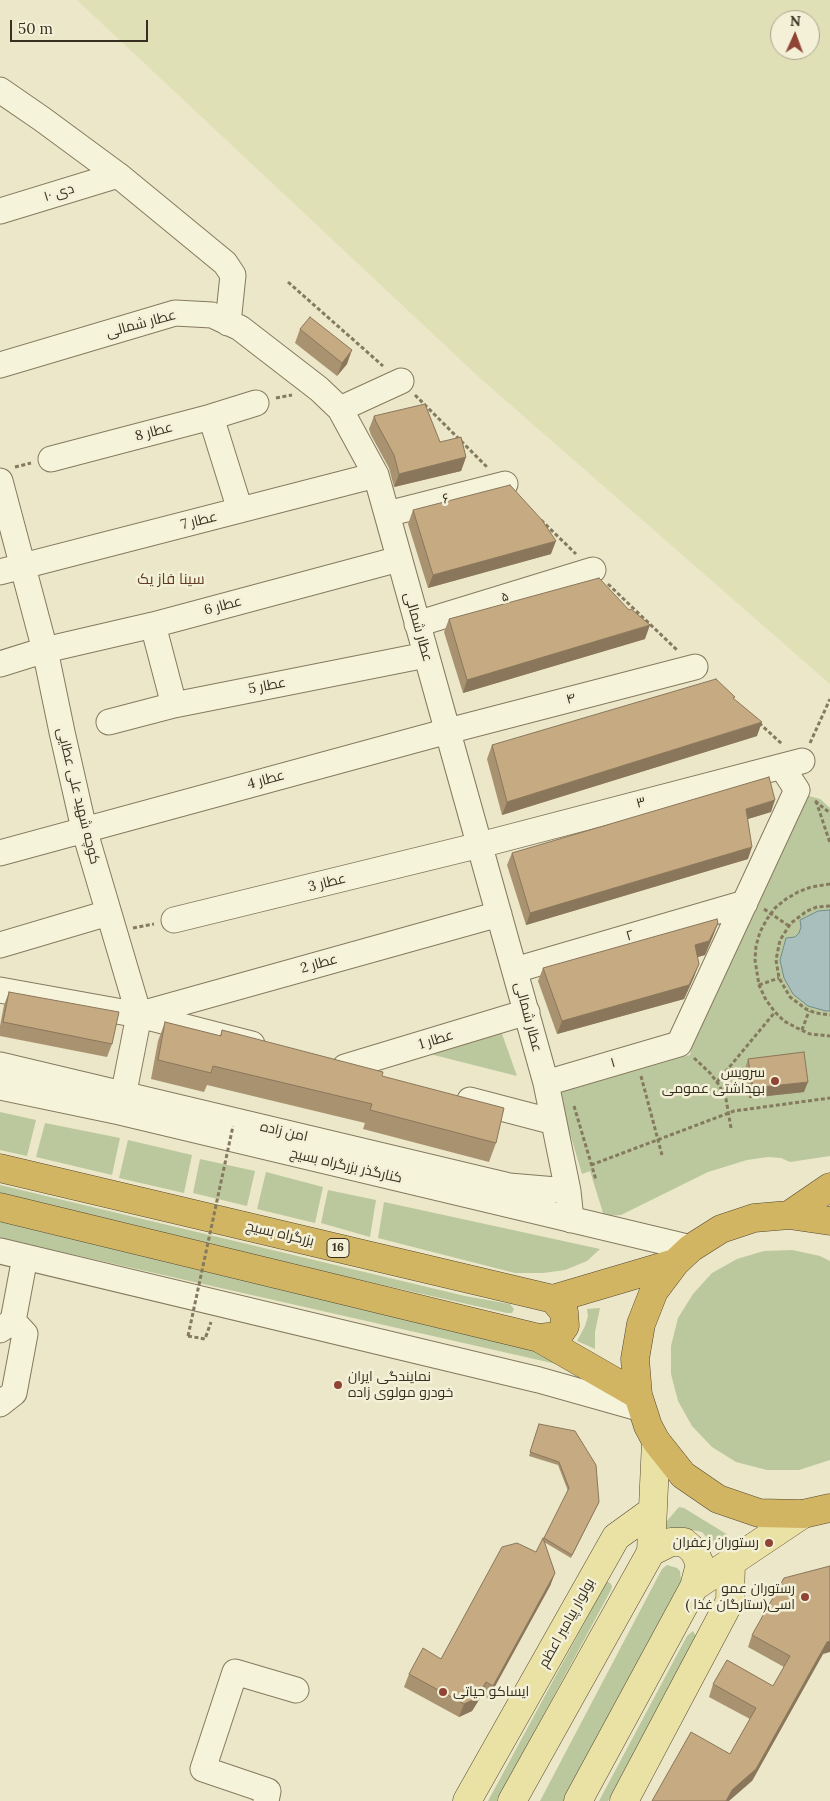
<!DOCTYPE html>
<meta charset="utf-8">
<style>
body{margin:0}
#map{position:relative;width:830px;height:1801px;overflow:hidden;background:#ebe7c8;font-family:Lora,serif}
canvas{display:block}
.north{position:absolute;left:770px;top:10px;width:50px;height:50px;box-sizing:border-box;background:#f3f0d7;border:1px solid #a8a38e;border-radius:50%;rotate:2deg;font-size:14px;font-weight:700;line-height:20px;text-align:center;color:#373021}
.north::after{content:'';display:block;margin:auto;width:18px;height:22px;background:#8f4434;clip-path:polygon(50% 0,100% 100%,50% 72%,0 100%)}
.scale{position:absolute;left:10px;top:20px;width:138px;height:22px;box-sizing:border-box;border:2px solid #373021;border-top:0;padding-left:6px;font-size:15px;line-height:18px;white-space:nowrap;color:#373021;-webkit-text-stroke:4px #f3f0d7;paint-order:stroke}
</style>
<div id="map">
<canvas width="830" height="1801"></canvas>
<div class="north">N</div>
<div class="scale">50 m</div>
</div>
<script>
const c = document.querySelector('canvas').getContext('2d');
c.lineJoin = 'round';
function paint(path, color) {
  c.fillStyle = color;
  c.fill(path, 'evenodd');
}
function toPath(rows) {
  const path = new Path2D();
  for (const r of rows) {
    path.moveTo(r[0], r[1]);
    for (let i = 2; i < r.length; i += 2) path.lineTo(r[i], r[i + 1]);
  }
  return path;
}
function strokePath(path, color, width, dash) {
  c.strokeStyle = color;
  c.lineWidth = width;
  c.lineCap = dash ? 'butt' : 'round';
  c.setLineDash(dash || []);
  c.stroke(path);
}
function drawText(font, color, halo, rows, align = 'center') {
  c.font = font + ' Lora,Cairo,serif';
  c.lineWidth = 5;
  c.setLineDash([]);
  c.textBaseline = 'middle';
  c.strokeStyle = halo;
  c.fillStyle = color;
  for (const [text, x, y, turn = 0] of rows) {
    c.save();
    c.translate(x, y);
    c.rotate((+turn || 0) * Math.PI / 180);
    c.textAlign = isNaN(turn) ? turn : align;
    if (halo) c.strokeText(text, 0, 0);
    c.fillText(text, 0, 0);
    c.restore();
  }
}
const farmland = toPath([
 [77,0,830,0,830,684,481,379],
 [780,20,810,20,810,50,780,50]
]);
const green = toPath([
 [809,796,820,799,830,808,830,1156,790,1162,781,1158,768,1157,747,1160,708,1172,621,1215,604,1216,590,1171,582,1174,558,1093,690,1055,696,1028,805,798],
 [501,1031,517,1076,422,1052],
 [0,1112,36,1120,27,1156,0,1150],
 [45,1123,120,1138,112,1175,36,1157],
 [128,1140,192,1155,184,1193,119,1178],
 [200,1159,255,1171,247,1206,193,1193],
 [266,1172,323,1187,315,1223,257,1209],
 [0,1185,465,1296,510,1304,514,1309,512,1313,507,1313,316,1270,0,1196],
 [328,1190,376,1200,370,1237,321,1223],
 [384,1202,600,1249,587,1261,565,1270,543,1273,515,1273,378,1238],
 [0,1220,495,1331,574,1368,0,1238],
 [792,1250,820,1256,830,1261,830,1460,799,1470,767,1470,736,1462,712,1447,692,1426,678,1401,671,1374,671,1346,678,1318,693,1294,712,1273,737,1259,764,1251],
 [600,1308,595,1332,595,1349,577,1341,585,1326,588,1316,587,1309],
 [679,1507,684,1508,728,1535,719,1552,702,1532,687,1529,667,1529,665,1527,665,1523],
 [667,1565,677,1568,680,1571,681,1581,588,1758,564,1801,540,1801,662,1569],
 [607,1581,610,1583,612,1586,611,1590,497,1801,488,1801],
 [693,1631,696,1636,608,1801,599,1801,687,1636]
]);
const water = toPath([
 [830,910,830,1011,826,1011,808,1006,793,994,784,978,780,960,786,938,795,937,799,933,801,927,800,920,818,911,830,910]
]);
const path = toPath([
 [288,282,383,366],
 [415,395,487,467],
 [276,398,292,395],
 [15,467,31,463],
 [541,520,576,554],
 [608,584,678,651],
 [759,723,782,744],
 [810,743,830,699],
 [815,801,830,813],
 [816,801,830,843],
 [830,884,811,887,798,892,786,899,775,908,767,919,760,932,756,946,755,960,759,985,766,1000,775,1012,784,1021,797,1028,810,1034,830,1036],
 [830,906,817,907,807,911,791,923,780,940,776,960,779,978,790,997,806,1009,816,1013,830,1015],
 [764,909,789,926],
 [133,928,154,924],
 [759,985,779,978],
 [802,1030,809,1011],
 [694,1058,710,1073,719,1085,726,1099,731,1128],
 [641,1076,662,1155],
 [717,1082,775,1012],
 [574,1106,596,1180],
 [591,1165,734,1111,830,1098],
 [188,1336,205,1339,211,1322]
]);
const minor = toPath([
 [0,90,42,119,118,175,225,263,233,275,228,323],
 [0,211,118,175],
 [0,365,175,313,212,315,240,328,319,389,340,409,376,475,546,1083,568,1191,571,1220],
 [340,409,401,381],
 [211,417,240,510],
 [51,459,211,417,256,403],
 [0,481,45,650,62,732,84,829,139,1015,120,1112],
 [387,514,505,484],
 [0,572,376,475],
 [417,624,593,570],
 [153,625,174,705],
 [0,664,45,650,153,625,399,559],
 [109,722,174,705,426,655],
 [0,853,448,731,695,667],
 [174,920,480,845,802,761],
 [0,945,108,913],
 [515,970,745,903],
 [0,990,139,1015,252,1044],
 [141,1014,499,914],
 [0,1065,509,1186,568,1191],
 [345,1067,527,1012],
 [546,1083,679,1044,797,790,782,767],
 [0,1087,120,1112,691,1248],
 [470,1100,554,1122],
 [0,1251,539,1380,642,1409],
 [0,1330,13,1321,25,1257],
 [0,1404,14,1393,25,1334,13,1321],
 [266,1801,268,1791,203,1769,235,1672,296,1690]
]);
const major = toPath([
 [651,1552,671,1542,684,1542,694,1551,700,1564,694,1587],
 [467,1801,616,1537,652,1511],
 [512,1801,651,1552,656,1441],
 [578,1801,694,1587,803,1514],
 [624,1801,730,1601,731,1562]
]);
const highway = toPath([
 [0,1168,553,1299,675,1263],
 [0,1207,539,1338,638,1395],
 [789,1215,830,1187],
 [830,1221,789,1215,754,1218,721,1229,691,1248,675,1263,654,1291,641,1324,635,1359,638,1395,648,1426,656,1441,683,1475,718,1499,759,1513,803,1514,830,1508],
 [539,1338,558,1336,565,1326,564,1312,553,1299]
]);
const pathBridge = toPath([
 [188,1336,233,1126]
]);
const wall = toPath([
 [300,329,347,364,337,376,295,343],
 [374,416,440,442,466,457,461,471,394,487,389,468,371,435,369,429],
 [413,510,551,554,428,588,408,524],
 [449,619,645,639,463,693,444,632],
 [757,736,502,815,487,759,492,745],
 [771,812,748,819,748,859,526,925,507,865,512,853],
 [718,923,713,936,705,955,698,957,694,977,684,999,557,1034,538,981,543,968],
 [9,992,112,1044,107,1057,0,1036,0,1026,4,1005],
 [165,1022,220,1036,222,1030,382,1076,496,1143,489,1162,363,1129,365,1123,207,1085,204,1092,151,1079,158,1041],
 [748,1059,804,1092,749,1098,745,1069],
 [539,1424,599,1502,571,1558,544,1542,555,1573,550,1586,488,1699,482,1695,472,1711,459,1717,404,1687,409,1674,441,1659,536,1552,543,1540,568,1491,558,1465,529,1456],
 [752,1635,823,1654,752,1781,730,1754,750,1719,709,1697,713,1684,773,1686,784,1667,748,1647]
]);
const shadedWall = toPath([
 [352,350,347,364,337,376,342,363],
 [466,457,461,471,394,487,399,474],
 [556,541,551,554,428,588,433,575],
 [650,625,645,639,463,693,467,680],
 [762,722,757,736,502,815,507,802],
 [775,800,771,812,741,821,746,809],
 [752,847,748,859,526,925,530,913],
 [718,923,713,936,705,955,690,959,695,945],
 [699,964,694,977,684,999,557,1034,562,1021],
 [808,1082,804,1092,749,1098,753,1088],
 [555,1573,550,1586,488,1699,493,1686],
 [830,1641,830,1652,823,1654,752,1781,729,1801,726,1801,732,1790,827,1642],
 [486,1682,482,1695,472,1711,459,1717,464,1704]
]);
const building = toPath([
 [310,317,352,350,342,363,300,329,310,317],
 [425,404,440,442,461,437,466,457,399,474,394,455,376,422,374,416,425,404],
 [510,485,542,520,556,541,433,575,413,510,510,485],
 [599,578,629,610,631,609,650,625,467,680,449,619,599,578],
 [716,679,735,697,733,698,762,722,507,802,492,745,716,679],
 [769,777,775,800,746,809,752,847,530,913,512,853,769,777],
 [717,919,718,923,709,941,695,945,699,964,689,985,562,1021,543,968,717,919],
 [9,992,119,1012,112,1044,3,1022,9,992],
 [165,1022,221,1036,222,1030,383,1072,382,1076,504,1108,496,1143,370,1110,372,1104,213,1066,211,1073,158,1060,165,1022],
 [804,1052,808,1082,753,1088,748,1059,804,1052],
 [539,1424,575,1431,596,1465,599,1502,572,1555,544,1538,569,1488,559,1462,530,1452,539,1424],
 [543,1538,555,1573,493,1686,486,1682,477,1698,464,1704,409,1674,423,1648,441,1659,502,1547,517,1543,536,1552,543,1538],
 [830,1566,830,1641,827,1642,756,1769,732,1790,726,1801,652,1801,691,1732,730,1754,756,1708,713,1684,727,1660,773,1686,790,1656,752,1635,784,1578,830,1566]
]);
const markers = [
 [775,1081,5,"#8f4434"],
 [338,1385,5,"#8f4434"],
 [769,1543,5,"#8f4434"],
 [805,1597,5,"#8f4434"],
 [443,1692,5,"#8f4434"]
];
const shields = [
 [338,1248,22]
];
const shieldNames = [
 ["16",338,1248]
];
const streetNames = [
 ["دی ۱۰",59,193,-17],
 ["عطار شمالی",141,324,-15],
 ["عطار 8",154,432,-15],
 ["۶",446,499,-14],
 ["عطار 7",199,521,-14],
 ["۵",505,597,-17],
 ["عطار 6",223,606,-15],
 ["عطار شمالی",418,627,74],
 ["عطار 5",267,686,-11],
 ["۴",571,699,-15],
 ["عطار 4",266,780,-15],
 ["کوچه شهید علی عطایی",78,796,76],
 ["۳",641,803,-15],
 ["عطار 3",327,883,-14],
 ["۲",630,936,-16],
 ["عطار 2",319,964,-16],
 ["عطار شمالی",528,1017,75],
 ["عطار 1",436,1040,-17],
 ["۱",613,1063,-16],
 ["امن زاده",284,1132,13],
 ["کنارگذر بزرگراه بسیج",346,1166,13],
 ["بزرگراه بسیج",280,1234,13],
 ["بولوار پیامبر اعظم",567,1623,-61]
];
const poiNames = [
 ["سرویس",765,1073],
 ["بهداشتی عمومی",765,1089],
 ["نمایندگی ایران",348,1377,"left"],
 ["خودرو مولوی زاده",348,1393,"left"],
 ["رستوران زعفران",759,1543],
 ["رستوران عمو",795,1589],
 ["اسی(ستارگان غذا )",795,1605],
 ["ایساکو حیاتی",453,1692,"left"]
];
const neighbourhoodNames = [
 ["سینا فاز یک",171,580]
];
paint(farmland, '#dfe0b6');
paint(green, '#bbc89d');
paint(water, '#a9bfbd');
strokePath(water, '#708d8b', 1);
strokePath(minor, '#857a5f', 27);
strokePath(major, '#544832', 29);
strokePath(highway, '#544832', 29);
strokePath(path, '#857a5f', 3, [4, 2.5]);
strokePath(minor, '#f6f3db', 25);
strokePath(major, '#eae1a4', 28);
strokePath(highway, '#d2b562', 28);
strokePath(pathBridge, '#857a5f', 3, [4, 2.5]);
paint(wall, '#a99270');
paint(shadedWall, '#8a775b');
paint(building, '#c5aa82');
strokePath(building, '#8a775b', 1);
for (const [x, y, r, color] of markers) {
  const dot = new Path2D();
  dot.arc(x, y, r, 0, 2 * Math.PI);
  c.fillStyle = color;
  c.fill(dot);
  strokePath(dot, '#f3f0d7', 2);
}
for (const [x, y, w] of shields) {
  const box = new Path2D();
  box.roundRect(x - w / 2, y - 9.5, w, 19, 4);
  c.fillStyle = '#f3f0d7';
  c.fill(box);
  strokePath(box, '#373021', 1);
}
drawText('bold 12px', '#373021', null, shieldNames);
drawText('14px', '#373021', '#f3f0d7', streetNames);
drawText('14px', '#373021', '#f3f0d7', poiNames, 'right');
drawText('15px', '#603c24', '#f3f0d7', neighbourhoodNames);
</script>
